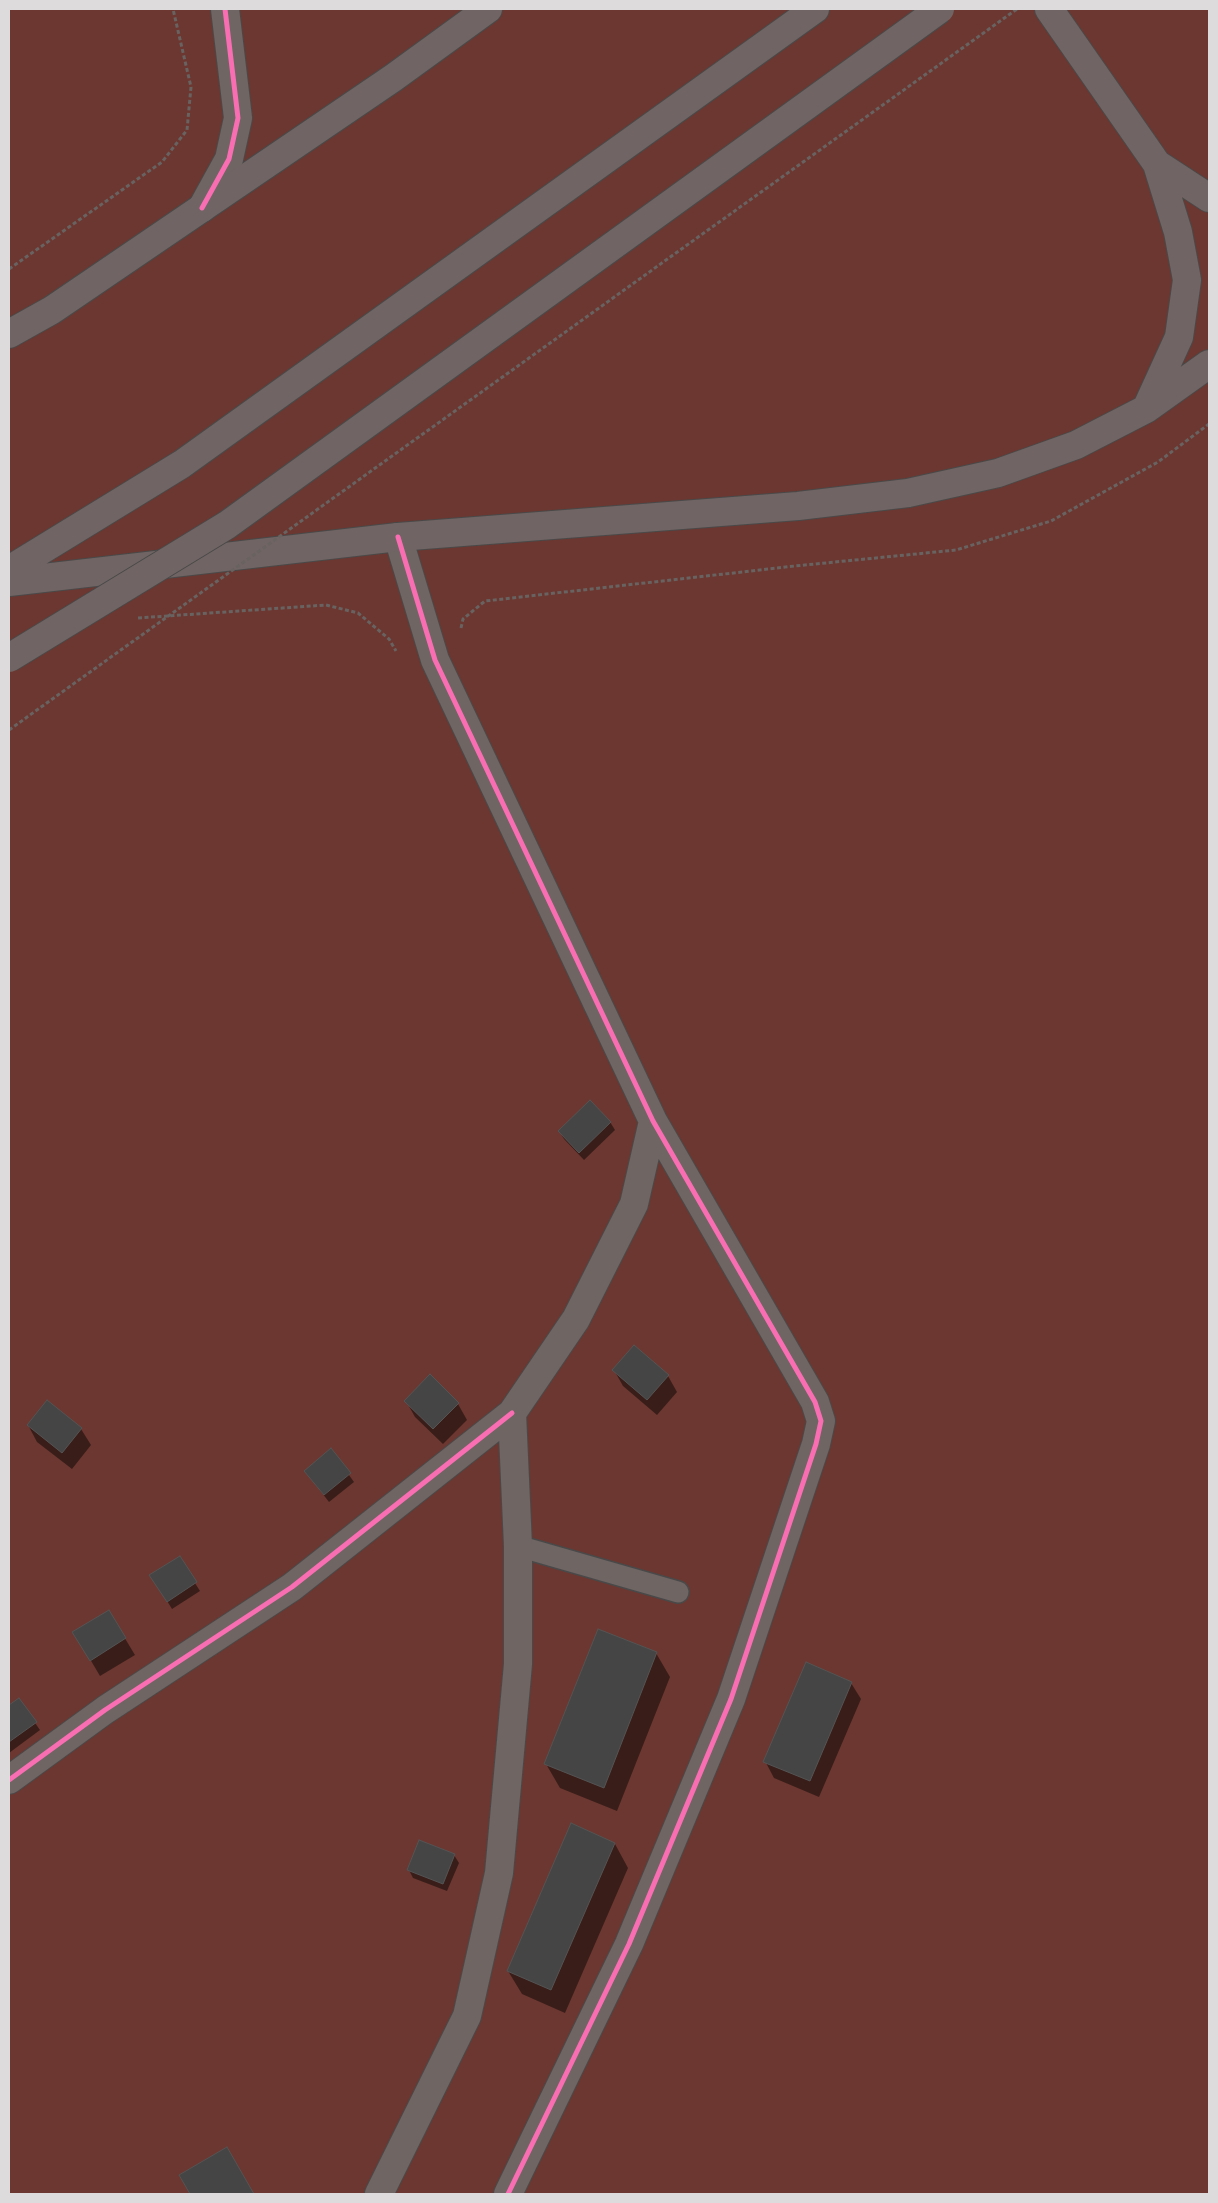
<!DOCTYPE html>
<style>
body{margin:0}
#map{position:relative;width:1218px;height:2203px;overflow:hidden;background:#2e2d2d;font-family:"Source Sans 3",sans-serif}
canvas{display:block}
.frame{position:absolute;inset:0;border:10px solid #dddbdb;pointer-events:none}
</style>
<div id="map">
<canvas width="1218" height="2203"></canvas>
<div class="frame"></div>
</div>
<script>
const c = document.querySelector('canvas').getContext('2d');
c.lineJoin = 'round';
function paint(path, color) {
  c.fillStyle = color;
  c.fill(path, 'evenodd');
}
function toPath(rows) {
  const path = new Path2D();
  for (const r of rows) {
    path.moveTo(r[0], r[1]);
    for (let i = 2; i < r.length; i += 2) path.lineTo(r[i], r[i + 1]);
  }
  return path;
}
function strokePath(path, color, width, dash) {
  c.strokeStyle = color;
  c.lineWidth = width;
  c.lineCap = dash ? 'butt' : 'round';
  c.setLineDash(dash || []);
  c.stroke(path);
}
const green = toPath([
 [9,9,1209,9,1209,2194,9,2194]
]);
const shadow = toPath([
 [610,1122,615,1130,584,1160,564,1139,559,1131],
 [614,1370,668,1376,677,1392,657,1415,623,1386],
 [406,1401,458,1404,467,1420,443,1444,415,1417],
 [28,1425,81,1429,91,1445,72,1469,37,1442],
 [331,1450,354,1482,329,1502,305,1471],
 [179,1558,200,1591,172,1609,156,1583],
 [109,1612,135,1655,100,1676,74,1632],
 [656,1653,670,1677,617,1811,560,1788,546,1764],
 [851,1683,861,1699,819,1797,774,1778,765,1761],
 [18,1699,40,1730,9,1753,9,1706],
 [571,1825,615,1844,628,1868,565,2013,522,1994,508,1971],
 [454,1855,459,1863,447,1891,413,1878,409,1870],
 [227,2149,253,2194,191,2194,180,2175]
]);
const building = toPath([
 [590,1100,611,1122,579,1153,558,1131,590,1100],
 [634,1345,669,1375,647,1400,612,1370,634,1345],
 [430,1374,459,1403,433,1429,404,1401,430,1374],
 [47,1400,82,1428,62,1453,27,1425,47,1400],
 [331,1448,351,1473,324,1495,304,1471,331,1448],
 [180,1556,197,1582,167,1602,149,1575,180,1556],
 [109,1610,126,1638,90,1661,72,1632,109,1610],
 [598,1629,657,1652,604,1788,544,1764,598,1629],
 [806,1662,852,1682,810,1781,763,1762,806,1662],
 [19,1698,37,1722,9,1742,9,1705,19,1698],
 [571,1823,615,1843,551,1990,507,1971,571,1823],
 [419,1840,455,1854,443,1884,407,1870,419,1840],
 [227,2147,254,2194,190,2194,179,2175,227,2147]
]);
const path = toPath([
 [9,269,162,162,187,130,191,87,173,9],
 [138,618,326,605,358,613,389,639,396,651],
 [461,628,463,619,485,601,795,566,956,550,1051,521,1158,462,1209,424]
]);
const lane = toPath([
 [518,1546,678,1592]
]);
const street = toPath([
 [202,208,229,159,238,118,225,9],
 [398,537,435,660,653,1121,815,1402,821,1421,816,1444,731,1699,629,1944,508,2194],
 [9,1780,105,1710,292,1587,512,1413],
 [379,2194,467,2016,499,1873,518,1664,518,1546,512,1413,576,1319,634,1204,653,1121]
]);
const primary = toPath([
 [1049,9,1157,164,1178,232,1187,280,1179,337,1147,407],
 [1157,164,1209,198],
 [9,334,52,310,393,78,488,9],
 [9,570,182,464,815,9],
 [9,582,398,537,798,506,908,493,998,473,1076,445,1146,409,1209,364]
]);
const pathBridge = toPath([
 [9,730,1017,9]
]);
const primaryBridge = toPath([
 [9,658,227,525,940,9]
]);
const cycleway = toPath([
 [202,208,229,159,238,118,225,9],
 [398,537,435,660,653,1121,815,1402,821,1421,816,1444,731,1699,629,1944,508,2194],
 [9,1780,105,1710,292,1587,512,1413]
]);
paint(green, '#6c3730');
paint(shadow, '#0007');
paint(building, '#454545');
strokePath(building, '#545454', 1);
strokePath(lane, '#4a4949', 24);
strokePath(street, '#4a4949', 30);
strokePath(primary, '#4a4949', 30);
strokePath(path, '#686261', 3, [4, 2.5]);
strokePath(lane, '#6f6563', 21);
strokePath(street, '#6f6563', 28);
strokePath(primary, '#706564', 28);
strokePath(primaryBridge, '#4a4949', 30, []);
strokePath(pathBridge, '#686261', 3, [4, 2.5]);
strokePath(primaryBridge, '#706564', 28);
strokePath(cycleway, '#f96db3', 5);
</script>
